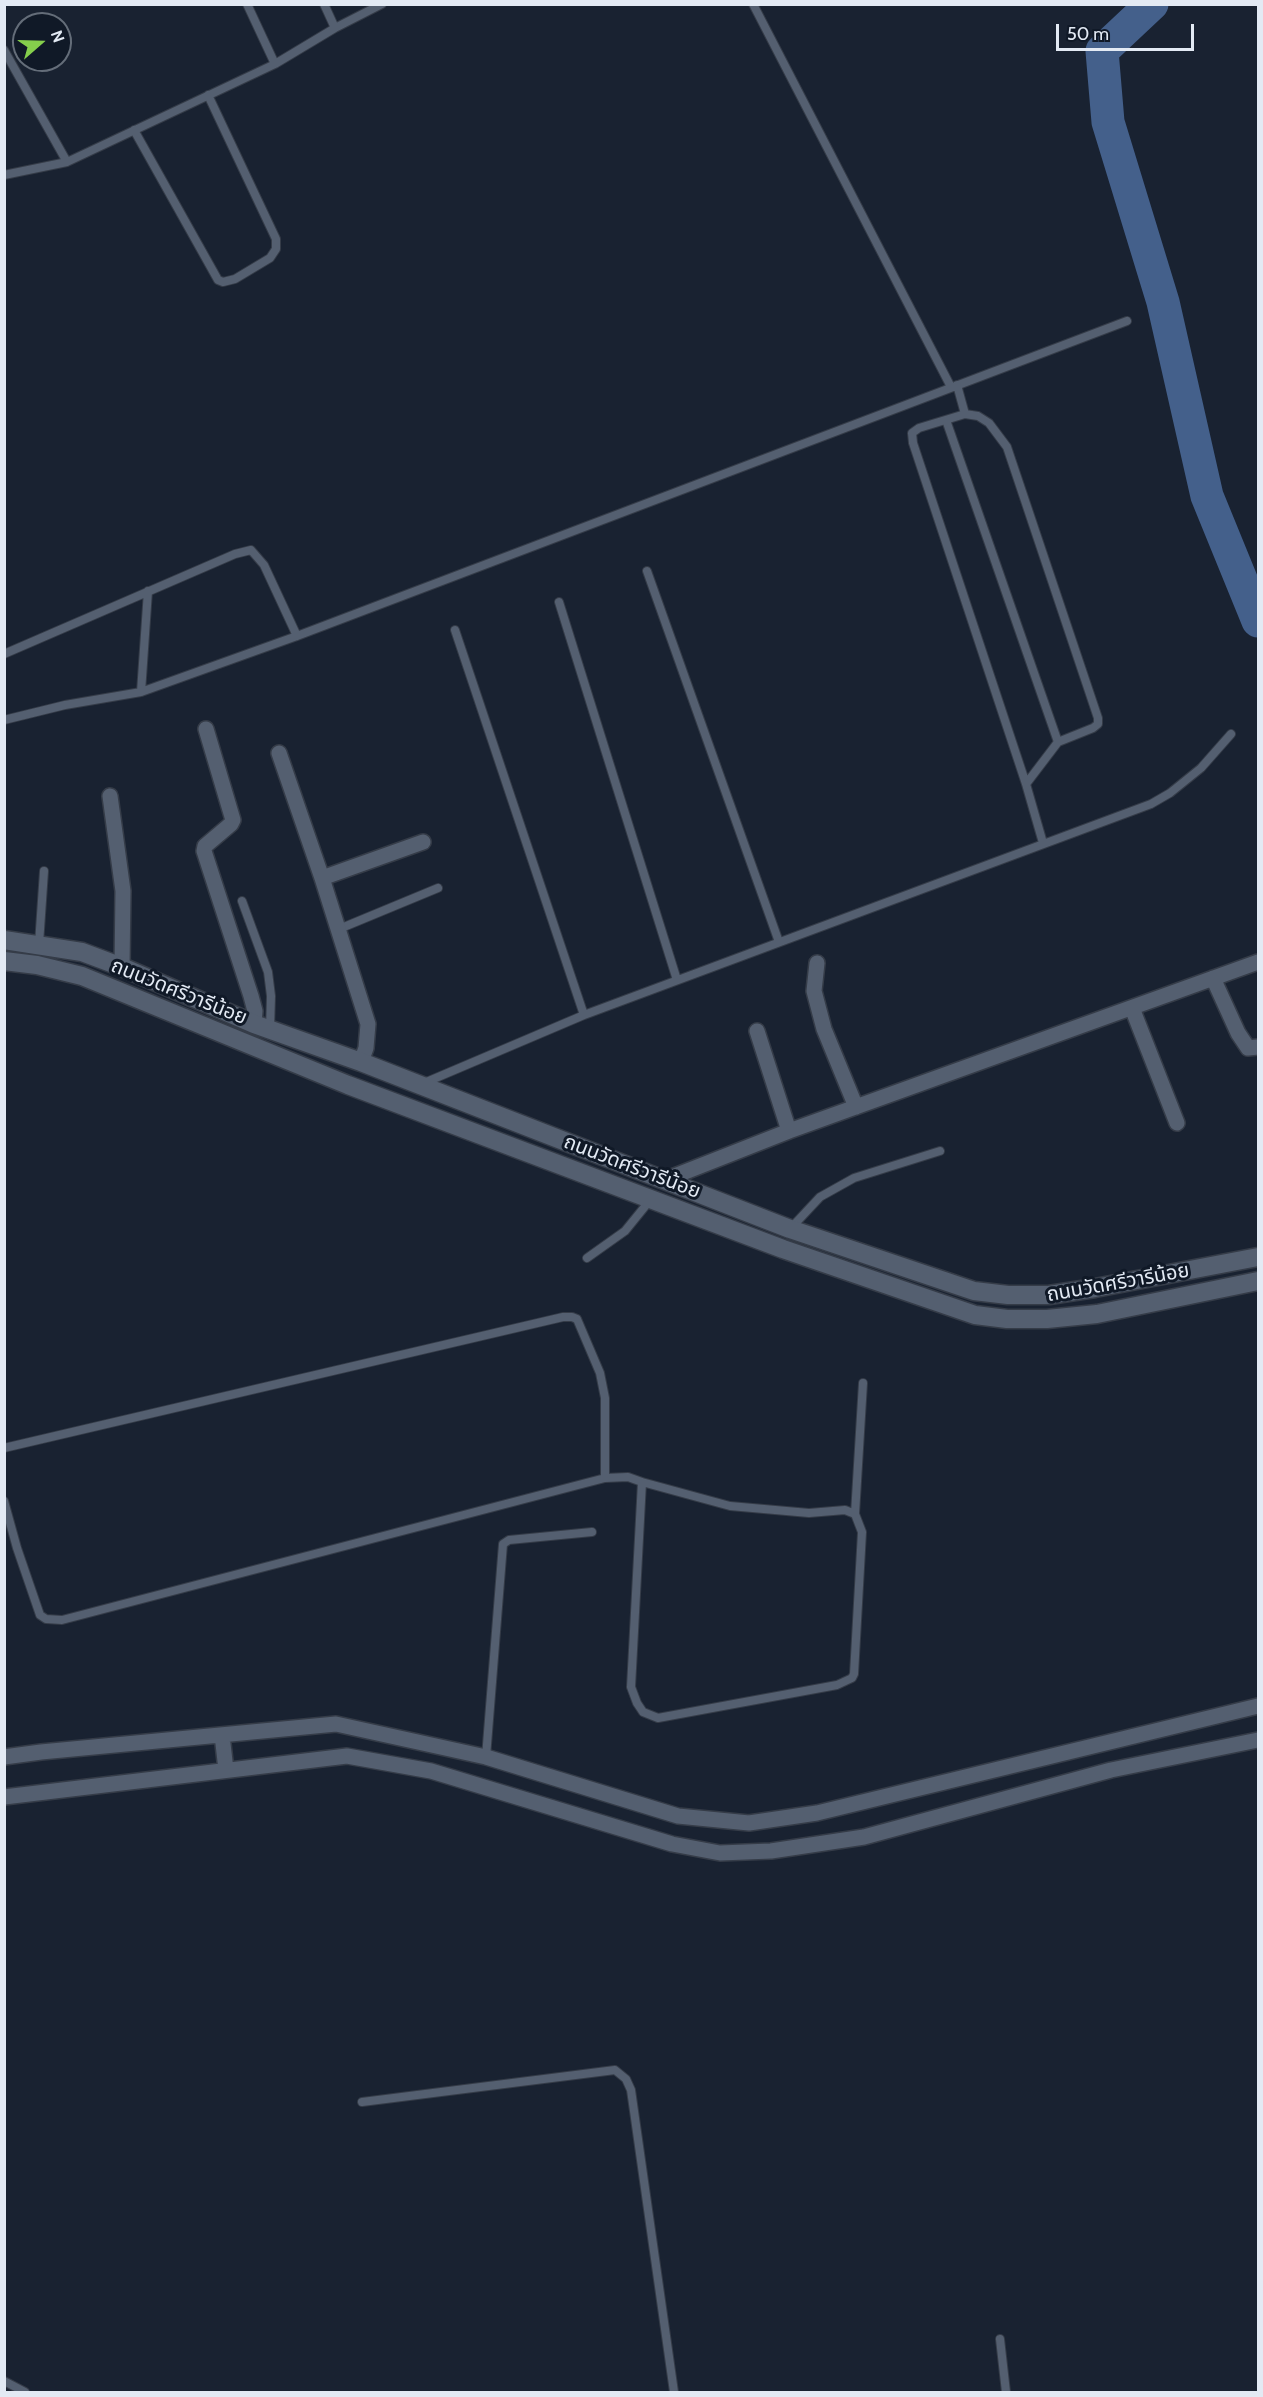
<!DOCTYPE html>
<meta charset="utf-8">
<style>
body{margin:0}
#map{position:relative;width:1263px;height:2397px;overflow:hidden;background:#192231;font-family:Cabin,sans-serif}
canvas{display:block}
.frame{position:absolute;inset:0;border:6px solid #e3eaf4;pointer-events:none}
.north{position:absolute;left:12px;top:12px;width:60px;height:60px;box-sizing:border-box;background:#101927;border:2px solid #646d79;border-radius:50%;rotate:70deg;font-size:16px;font-weight:700;line-height:24px;text-align:center;color:#e3eaf4}
.north::after{content:'';display:block;margin:auto;width:21px;height:27px;background:#85cf4c;clip-path:polygon(50% 0,100% 100%,50% 72%,0 100%)}
.scale{position:absolute;left:1056px;top:24px;width:138px;height:27px;box-sizing:border-box;border:3px solid #e3eaf4;border-top:0;padding-left:8px;font-size:18px;line-height:21px;white-space:nowrap;color:#e3eaf4;-webkit-text-stroke:4px #101927;paint-order:stroke}
</style>
<div id="map">
<canvas width="1263" height="2397"></canvas>
<div class="frame"></div>
<div class="north">N</div>
<div class="scale">50 m</div>
</div>
<script>
const c = document.querySelector('canvas').getContext('2d');
c.lineJoin = 'round';
function toPath(rows) {
  const path = new Path2D();
  for (const r of rows) {
    path.moveTo(r[0], r[1]);
    for (let i = 2; i < r.length; i += 2) path.lineTo(r[i], r[i + 1]);
  }
  return path;
}
function strokePath(path, color, width, dash) {
  c.strokeStyle = color;
  c.lineWidth = width;
  c.lineCap = dash ? 'butt' : 'round';
  c.setLineDash(dash || []);
  c.stroke(path);
}
function drawText(font, color, halo, rows, align = 'center') {
  c.font = font + ' Cabin,"Noto Sans Thai",sans-serif';
  c.lineWidth = 6;
  c.setLineDash([]);
  c.textBaseline = 'middle';
  c.strokeStyle = halo;
  c.fillStyle = color;
  for (const [text, x, y, turn = 0] of rows) {
    c.save();
    c.translate(x, y);
    c.rotate((+turn || 0) * Math.PI / 180);
    c.textAlign = isNaN(turn) ? turn : align;
    if (halo) c.strokeText(text, 0, 0);
    c.fillText(text, 0, 0);
    c.restore();
  }
}
const river = toPath([
 [1152,4,1102,51,1108,122,1163,302,1207,496,1258,621]
]);
const lane = toPath([
 [247,4,275,64],
 [324,4,335,28],
 [753,4,951,387],
 [4,50,67,162],
 [134,130,218,280,223,282,235,279,270,258,276,249,276,239,208,95],
 [4,175,67,162,275,64,335,28,382,4],
 [957,385,965,414],
 [965,414,978,416,989,423,1007,447,1098,718,1098,724,1093,728,1058,742,1026,784,913,443,912,433,919,428,965,414],
 [946,420,1058,742],
 [647,571,779,942],
 [559,602,677,980],
 [455,630,584,1015],
 [4,654,235,554,251,550,264,565,297,636],
 [141,692,148,591],
 [4,720,65,705,141,692,297,636,1127,321],
 [1026,784,1043,843],
 [242,901,268,972,271,996,270,1029],
 [339,929,438,888],
 [39,944,44,871],
 [424,1083,584,1015,1151,804,1170,793,1201,768,1231,734],
 [791,1228,820,1197,854,1178,940,1151],
 [587,1258,625,1231,651,1199],
 [4,1448,563,1317,572,1317,577,1319,600,1373,605,1398,605,1478],
 [4,1501,17,1548,40,1615,46,1619,62,1620,605,1478,628,1477,642,1482],
 [855,1514,845,1510,809,1513,730,1506,642,1482,631,1687,637,1703,643,1712,658,1718,837,1685,852,1678,854,1674,861,1550,862,1532,855,1514,863,1383],
 [486,1757,503,1544,509,1540,592,1532],
 [362,2102,615,2070,626,2079,631,2090,674,2392],
 [1000,2339,1006,2392],
 [4,2381,25,2392]
]);
const street = toPath([
 [206,729,233,820,231,824,205,846,204,851,251,996,255,1011,254,1024],
 [279,753,322,878,368,1024,366,1048,361,1062],
 [110,796,123,891,122,967],
 [322,878,423,842],
 [817,963,814,991,824,1029,856,1107],
 [1213,978,1238,1033,1248,1048,1258,1047],
 [1132,1008,1177,1123],
 [757,1031,789,1131],
 [667,1179,789,1131,1258,962],
 [222,1735,226,1770],
 [4,1757,41,1752,336,1724,486,1757,678,1816,749,1823,817,1813,1258,1706],
 [4,1797,347,1756,431,1771,672,1844,720,1853,771,1851,864,1837,1111,1770,1258,1740]
]);
const secondary = toPath([
 [4,940,82,952,122,967,254,1024,361,1062,790,1229,974,1291,1008,1295,1049,1295,1095,1288,1258,1257],
 [4,961,37,965,82,976,348,1085,783,1249,975,1315,1007,1319,1047,1319,1097,1314,1258,1281]
]);
const streetNames = [
 ["ถนนวัดศรีวารีน้อย",179,992,22],
 ["ถนนวัดศรีวารีน้อย",632,1167,21],
 ["ถนนวัดศรีวารีน้อย",1118,1283,-10]
];
strokePath(river, '#44608b', 33);
strokePath(lane, '#353c48', 10);
strokePath(street, '#353c48', 18);
strokePath(secondary, '#353c48', 21);
strokePath(lane, '#545f70', 8);
strokePath(street, '#545f70', 15);
strokePath(secondary, '#545f70', 18);
drawText('20px', '#e3eaf4', '#101927', streetNames);
</script>
